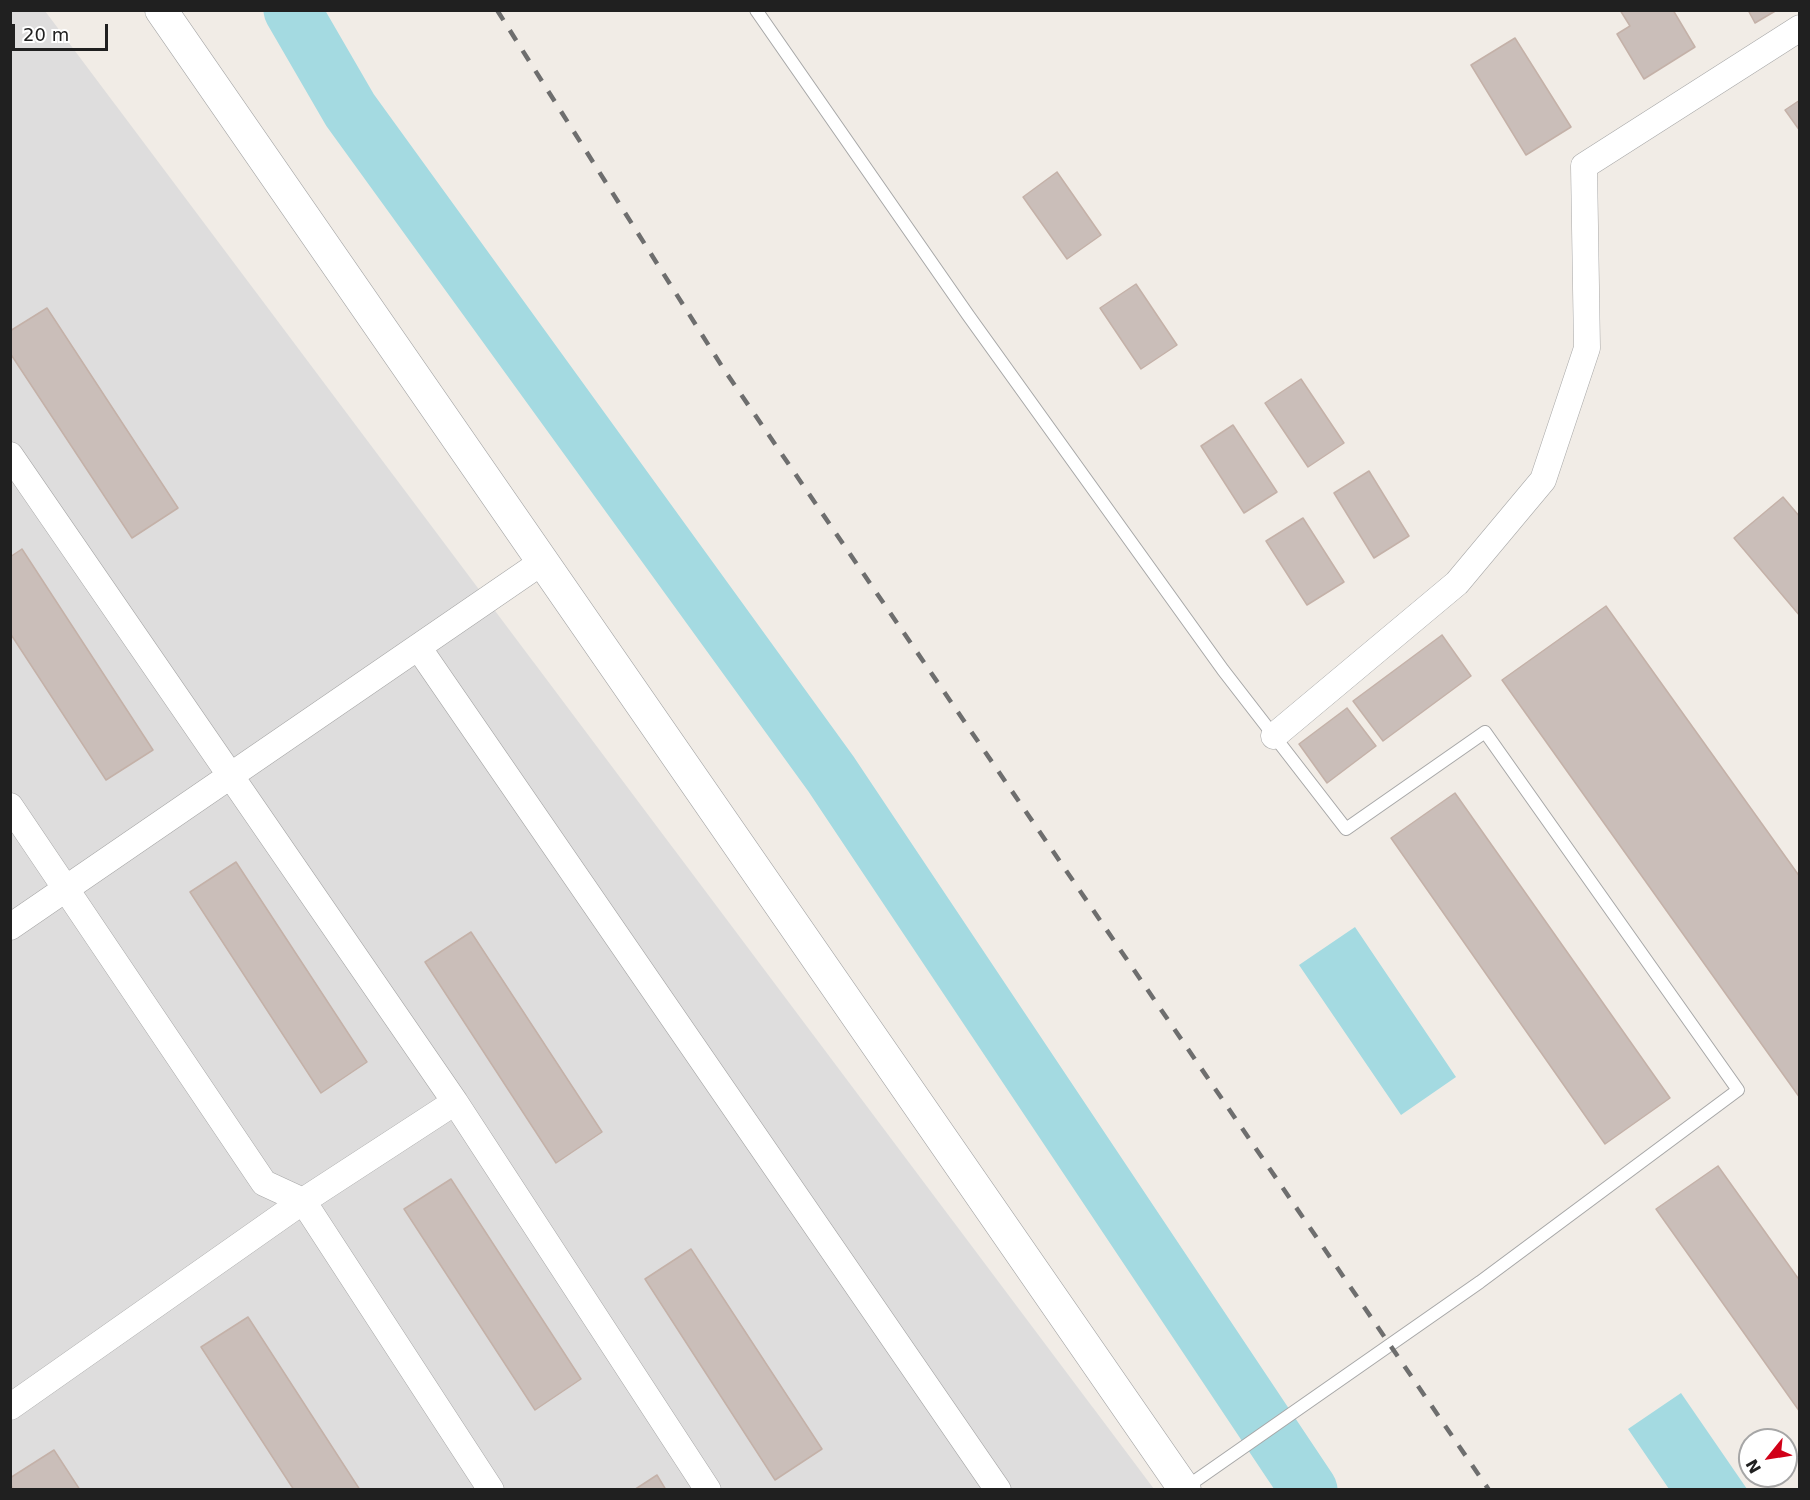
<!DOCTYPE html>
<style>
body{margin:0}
#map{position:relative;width:1810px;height:1500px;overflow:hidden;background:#f1ece6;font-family:"DejaVu Sans",sans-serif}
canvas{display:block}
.frame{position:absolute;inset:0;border:12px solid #202020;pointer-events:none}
.north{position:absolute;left:1738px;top:1428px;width:60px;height:60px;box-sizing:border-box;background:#fff;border:2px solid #a6a6a6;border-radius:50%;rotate:240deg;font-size:16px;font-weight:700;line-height:24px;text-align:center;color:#202020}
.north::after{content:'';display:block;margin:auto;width:21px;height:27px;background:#d10018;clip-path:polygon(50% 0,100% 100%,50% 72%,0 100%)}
.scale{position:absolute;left:12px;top:24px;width:96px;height:27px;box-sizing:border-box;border:3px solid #202020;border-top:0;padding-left:8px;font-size:18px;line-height:21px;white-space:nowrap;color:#202020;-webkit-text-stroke:4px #fff;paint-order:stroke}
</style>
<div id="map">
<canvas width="1810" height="1500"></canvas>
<div class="frame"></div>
<div class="north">N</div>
<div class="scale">20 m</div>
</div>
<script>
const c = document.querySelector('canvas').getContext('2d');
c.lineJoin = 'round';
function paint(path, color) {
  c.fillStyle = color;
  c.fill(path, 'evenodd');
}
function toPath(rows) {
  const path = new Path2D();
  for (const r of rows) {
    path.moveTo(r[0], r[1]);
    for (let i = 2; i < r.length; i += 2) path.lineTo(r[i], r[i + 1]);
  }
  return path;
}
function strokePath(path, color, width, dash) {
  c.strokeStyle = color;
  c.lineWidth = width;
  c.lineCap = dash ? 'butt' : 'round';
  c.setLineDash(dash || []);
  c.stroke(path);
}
const residential = toPath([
 [10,11,45,11,1154,1489,11,1489]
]);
const water = toPath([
 [1355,927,1456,1077,1401,1115,1299,965],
 [1681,1393,1747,1489,1669,1489,1628,1429]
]);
const river = toPath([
 [292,10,350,110,831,774,1309,1490]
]);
const building = toPath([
 [1620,10,1673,10,1695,47,1644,79,1617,34,1630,26,1620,10],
 [1748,10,1777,10,1755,23,1748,10],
 [1515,38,1571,127,1526,155,1471,65,1515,38],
 [1800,100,1800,131,1785,110,1800,100],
 [1057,172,1101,235,1067,259,1023,197,1057,172],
 [1136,284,1177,345,1141,369,1100,308,1136,284],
 [47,308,178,508,132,538,10,353,10,331,47,308],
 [1301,379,1344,443,1308,467,1265,403,1301,379],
 [1233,425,1277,492,1244,513,1201,446,1233,425],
 [1369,471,1409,536,1374,558,1334,493,1369,471],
 [1783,497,1800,517,1800,616,1734,538,1783,497],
 [1303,518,1344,582,1307,605,1266,541,1303,518],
 [22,549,153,750,106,780,10,633,10,557,22,549],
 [1606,606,1800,877,1800,1098,1502,680,1606,606],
 [1442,635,1471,676,1383,741,1353,701,1442,635],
 [1347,708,1376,746,1327,783,1299,744,1347,708],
 [1455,793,1670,1098,1605,1144,1391,838,1455,793],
 [236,862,367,1062,321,1093,190,892,236,862],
 [471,932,602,1132,556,1163,425,962,471,932],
 [1718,1166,1800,1281,1800,1412,1656,1209,1718,1166],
 [451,1179,581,1379,535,1410,404,1209,451,1179],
 [691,1249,822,1449,775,1480,645,1279,691,1249],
 [248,1317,360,1490,294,1490,201,1347,248,1317],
 [54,1450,80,1490,14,1490,10,1484,10,1478,54,1450],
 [657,1475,666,1490,634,1490,657,1475]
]);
const service = toPath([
 [756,10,968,315,1223,670,1346,829,1485,732,1738,1090,1480,1282,1185,1488]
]);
const minor = toPath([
 [10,455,455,1102,303,1201,10,1407],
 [418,647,998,1490],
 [1274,736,1457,583,1543,480,1587,348,1584,166,1800,28],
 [10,806,264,1183,303,1201,491,1490],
 [10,927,542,562],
 [455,1102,708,1490]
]);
const tertiary = toPath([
 [161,10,1185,1490]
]);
const rail = toPath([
 [497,10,723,368,1489,1490]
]);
paint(residential, '#dedddd');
paint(water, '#a4dae1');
strokePath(river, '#a4dae1', 57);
paint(building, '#cabeb9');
strokePath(building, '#c4b1a8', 1.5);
strokePath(service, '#a7a7a7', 14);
strokePath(minor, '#a7a7a7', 27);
strokePath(tertiary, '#a7a7a7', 33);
strokePath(service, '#fff', 12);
strokePath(minor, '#fff', 26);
strokePath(tertiary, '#fff', 32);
strokePath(rail, '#6e6e6e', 4.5, [12, 12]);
</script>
